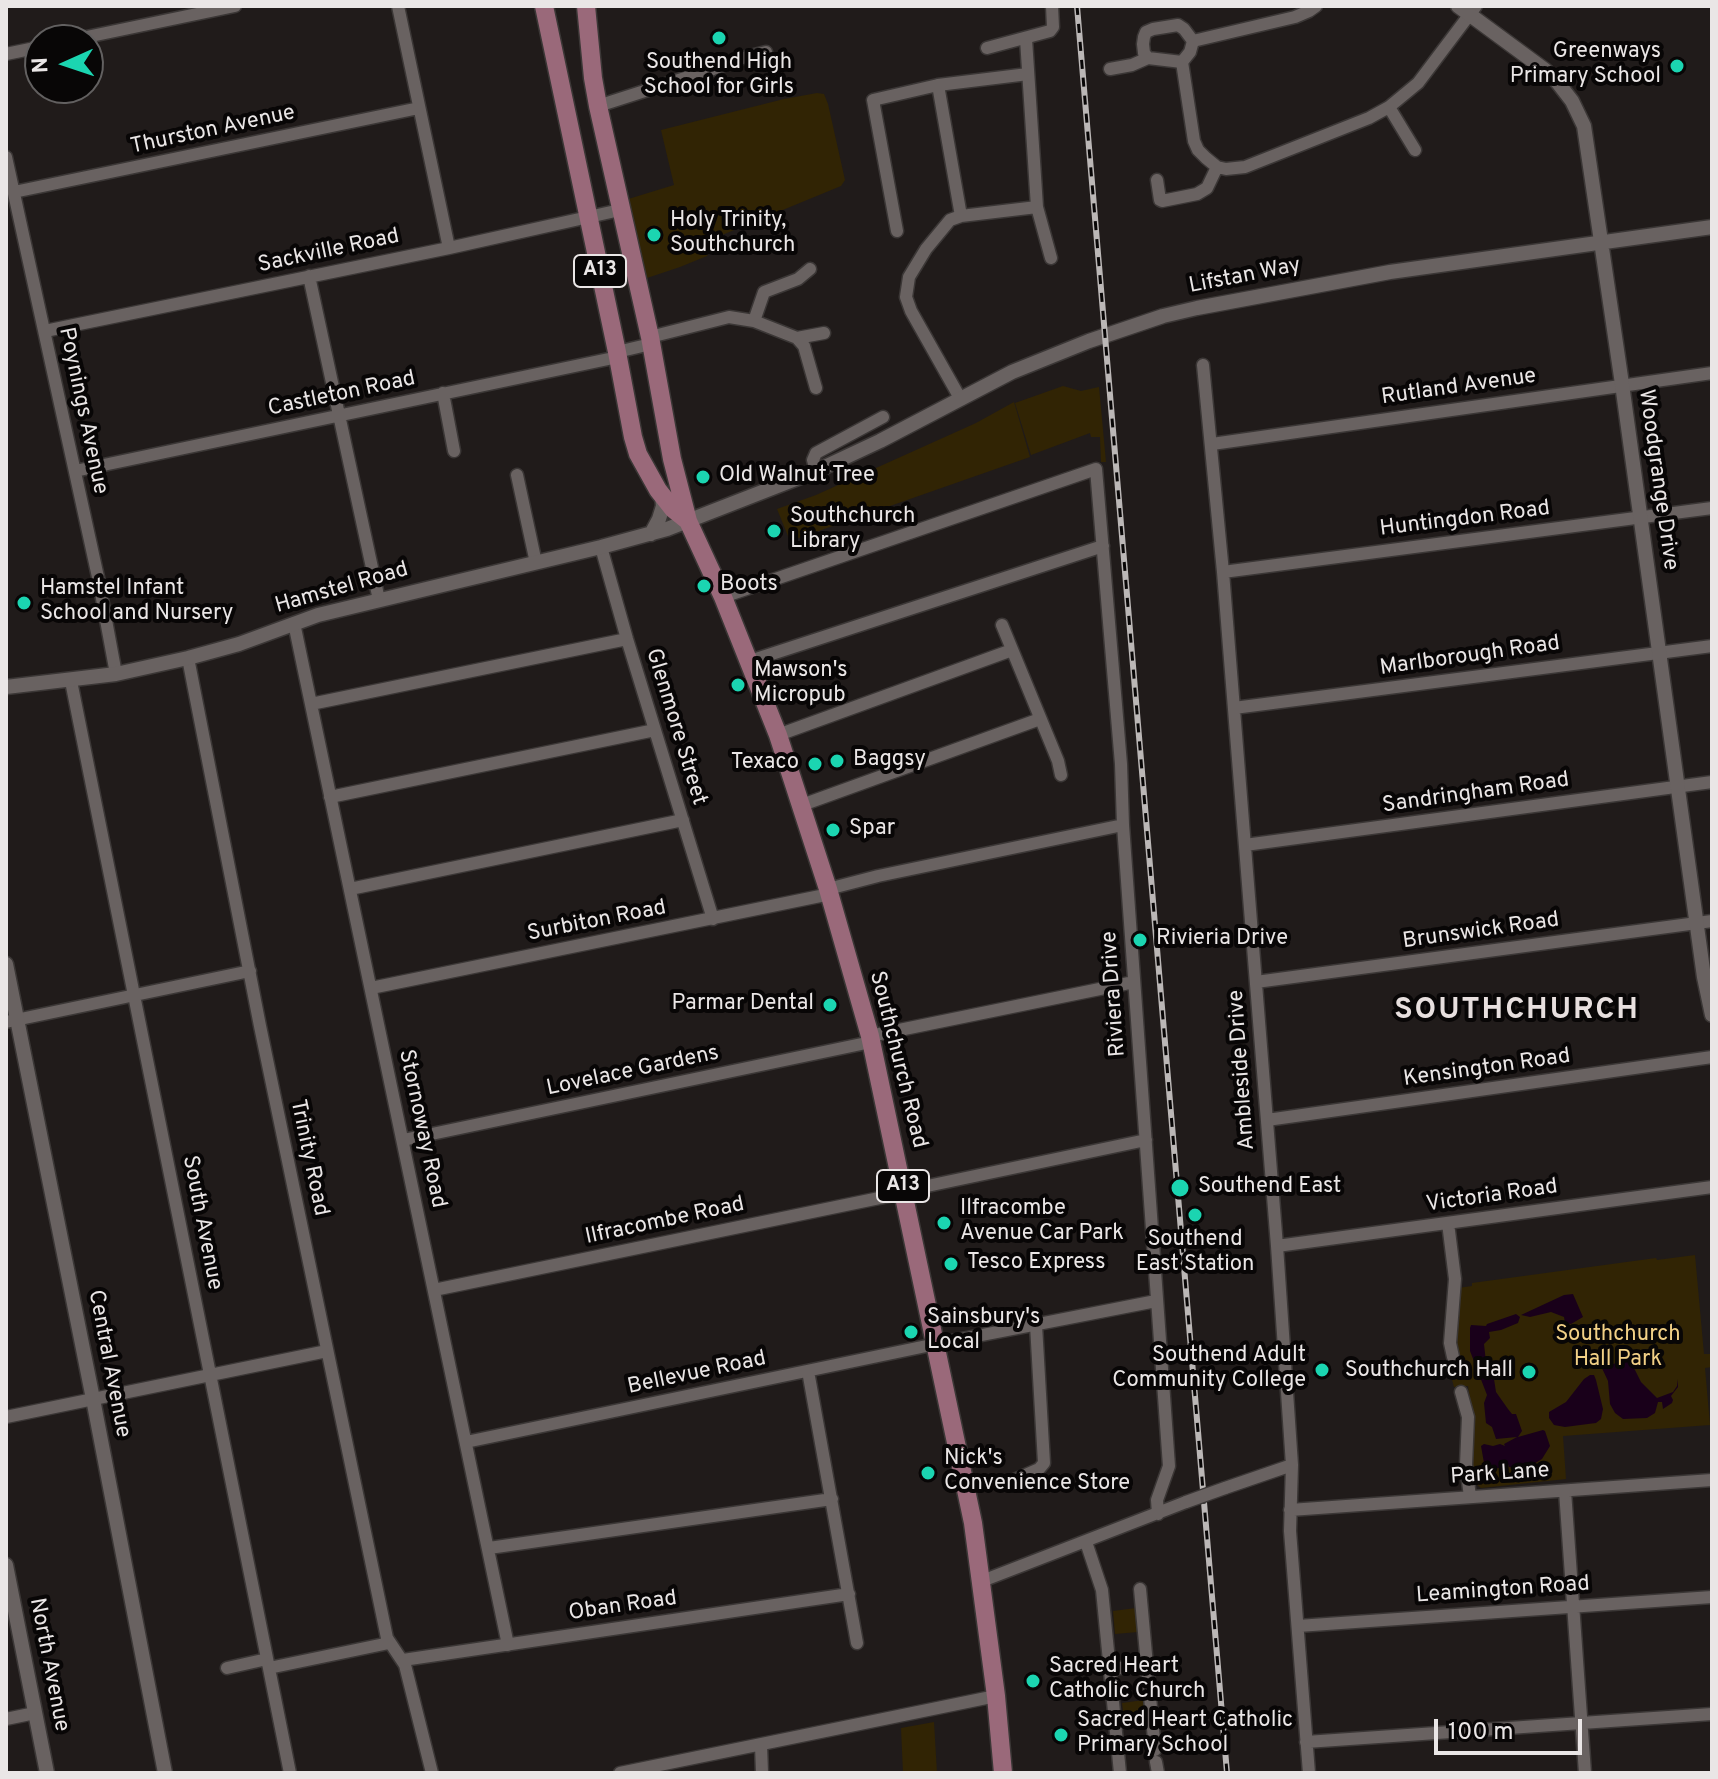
<!DOCTYPE html>
<style>
body{margin:0}
#map{position:relative;width:1718px;height:1779px;overflow:hidden;background:#201b1a;font-family:Overpass,sans-serif}
canvas{display:block}
.frame{position:absolute;inset:0;border:8px solid #eae6e6;pointer-events:none}
.north{position:absolute;left:24px;top:24px;width:80px;height:80px;box-sizing:border-box;background:#080606;border:2px solid #626060;border-radius:50%;rotate:267deg;font-size:22px;font-weight:700;line-height:32px;text-align:center;color:#eae6e6}
.north::after{content:'';display:block;margin:auto;width:28px;height:36px;background:#1bd5b1;clip-path:polygon(50% 0,100% 100%,50% 72%,0 100%)}
.scale{position:absolute;left:1434px;top:1719px;width:148px;height:36px;box-sizing:border-box;border:4px solid #eae6e6;border-top:0;padding-left:10px;font-size:24px;line-height:28px;white-space:nowrap;color:#eae6e6;-webkit-text-stroke:6px #080606;paint-order:stroke}
</style>
<div id="map">
<canvas width="1718" height="1779"></canvas>
<div class="frame"></div>
<div class="north">N</div>
<div class="scale">100 m</div>
</div>
<script>
const c = document.querySelector('canvas').getContext('2d');
c.lineJoin = 'round';
function paint(path, color) {
  c.fillStyle = color;
  c.fill(path, 'evenodd');
}
function toPath(rows) {
  const path = new Path2D();
  for (const r of rows) {
    path.moveTo(r[0], r[1]);
    for (let i = 2; i < r.length; i += 2) path.lineTo(r[i], r[i + 1]);
  }
  return path;
}
function strokePath(path, color, width, dash) {
  c.strokeStyle = color;
  c.lineWidth = width;
  c.lineCap = dash ? 'butt' : 'round';
  c.setLineDash(dash || []);
  c.stroke(path);
}
function drawText(font, color, halo, rows, align = 'center') {
  c.font = font + ' Overpass,sans-serif';
  c.lineWidth = 8;
  c.setLineDash([]);
  c.textBaseline = 'middle';
  c.strokeStyle = halo;
  c.fillStyle = color;
  for (const [text, x, y, turn = 0] of rows) {
    c.save();
    c.translate(x, y);
    c.rotate((+turn || 0) * Math.PI / 180);
    c.textAlign = isNaN(turn) ? turn : align;
    if (halo) c.strokeText(text, 0, 0);
    c.fillText(text, 0, 0);
    c.restore();
  }
}
const green = toPath([
 [817,93,824,94,828,104,845,180,841,186,705,242,709,252,707,256,680,267,647,278,625,200,674,185,661,130,784,99],
 [1063,386,1081,391,1099,387,1106,462,1101,462,1100,437,1091,437,1090,433,1031,455,1015,403],
 [1014,402,1030,457,790,541,777,509,816,495,976,423],
 [1695,1255,1704,1354,1712,1354,1712,1367,1705,1368,1710,1425,1563,1436,1566,1479,1481,1488,1472,1481,1473,1418,1468,1386,1454,1387,1448,1365,1450,1362,1457,1360,1453,1340,1458,1288,1472,1286,1472,1283,1656,1258,1657,1260],
 [1136,1608,1138,1632,1115,1634,1113,1611],
 [1144,1700,1147,1725,1125,1727,1122,1703],
 [934,1722,937,1773,903,1773,901,1728]
]);
const water = toPath([
 [1573,1294,1583,1317,1571,1324,1565,1323,1564,1317,1551,1312,1530,1317,1521,1315,1564,1295],
 [1516,1314,1520,1317,1518,1323,1501,1330,1489,1332,1490,1338,1484,1344,1487,1371,1490,1379,1494,1379,1496,1392,1508,1409,1512,1414,1516,1414,1522,1431,1518,1437,1543,1430,1545,1431,1550,1446,1542,1459,1532,1465,1518,1468,1509,1467,1507,1461,1503,1468,1495,1468,1484,1463,1481,1446,1484,1444,1493,1446,1500,1444,1505,1446,1504,1444,1517,1437,1496,1439,1492,1427,1486,1423,1484,1403,1487,1395,1470,1351,1470,1328,1471,1325,1486,1326,1487,1324],
 [1626,1360,1631,1362,1641,1382,1657,1398,1673,1392,1677,1386,1678,1379,1678,1387,1671,1396,1673,1400,1672,1403,1663,1409,1662,1402,1658,1402,1655,1413,1647,1418,1623,1419,1615,1413,1610,1404,1608,1381,1600,1364,1610,1365],
 [1590,1375,1594,1375,1596,1380,1603,1409,1601,1419,1596,1423,1588,1424,1565,1427,1554,1425,1549,1418,1549,1412,1566,1402,1584,1379]
]);
const minor = toPath([
 [398,6,449,248],
 [1316,6,1309,11,1295,17,1193,41,1190,52,1182,62,1194,141,1198,150,1206,158,1217,167,1226,169,1245,167,1369,118,1389,107,1418,83,1476,6],
 [1026,39,1037,207,1051,258],
 [72,40,235,6],
 [987,48,1050,31,1053,27,1052,6],
 [6,54,40,47],
 [1182,62,1148,58,1144,53,1143,44,1144,37,1146,32,1153,29,1178,25,1184,29,1193,41],
 [1110,69,1132,65,1148,58],
 [938,85,961,216],
 [598,106,713,69,739,59,766,52],
 [1389,107,1415,150],
 [6,157,98,577,116,674],
 [1157,180,1160,200,1162,201,1197,194,1207,188,1217,167],
 [14,192,419,108],
 [897,231,873,100,938,85,1028,74],
 [309,276,379,600],
 [754,321,764,292,798,279,810,269],
 [45,331,449,248,620,210],
 [650,337,729,317,754,321,797,338,804,346,816,388],
 [797,338,824,333],
 [617,352,651,344],
 [1203,365,1223,572,1277,1246,1292,1465,1290,1531,1309,1773],
 [443,393,454,451],
 [960,398,911,311,906,297,909,277,926,249,950,220,961,216,1037,207],
 [1212,444,1712,373],
 [75,471,618,357],
 [816,471,813,460,816,453,883,417],
 [517,475,536,563],
 [601,547,627,639,713,919],
 [1223,572,1712,508],
 [723,597,1096,469,1121,764,1123,825,1169,1466,1157,1500,1158,1514],
 [294,623,508,1645],
 [1002,625,1058,761,1061,775],
 [188,658,260,1026,387,1638,405,1665,432,1773],
 [750,661,1103,546],
 [71,681,290,1773],
 [311,704,627,639],
 [1234,708,1712,646],
 [778,735,1012,650],
 [330,797,655,730],
 [802,805,1040,719],
 [1245,845,1712,782],
 [350,889,683,820],
 [828,889,878,876,1123,825],
 [1256,982,1712,921],
 [371,988,830,894],
 [6,1022,250,971],
 [870,1036,1134,982],
 [1267,1120,1712,1057],
 [403,1140,871,1042],
 [1448,1223,1455,1279,1450,1343,1453,1357],
 [1277,1246,1712,1187],
 [434,1290,894,1195,913,1189,1146,1140],
 [808,1371,857,1643],
 [1461,1392,1468,1417,1466,1465,1470,1497],
 [6,1417,327,1351],
 [466,1442,936,1344,1156,1301],
 [1005,1484,1039,1469,1044,1463,1036,1325],
 [1225,1488,1292,1465],
 [1565,1491,1585,1773],
 [1290,1510,1712,1480],
 [1086,1542,1102,1590,1120,1773],
 [489,1548,832,1499],
 [982,1581,1186,1502],
 [1298,1626,1712,1597],
 [403,1660,849,1594],
 [1147,1665,1155,1750],
 [227,1668,267,1659],
 [269,1668,389,1643],
 [1110,1669,1147,1665,1140,1589],
 [6,1719,35,1713],
 [1306,1742,1712,1714],
 [761,1745,762,1773],
 [1156,1762,1158,1773],
 [620,1773,996,1696]
]);
const tertiary = toPath([
 [1458,6,1545,70,1555,79,1572,101,1584,126,1622,384,1704,977,1712,1015],
 [651,534,659,519,663,506,662,495],
 [6,687,116,674,188,658,239,644,318,615,601,547,667,529,816,471,880,441,1012,372,1089,341,1163,316,1197,308,1390,272,1712,227],
 [6,964,93,1399,165,1773],
 [6,1565,47,1773]
]);
const primary = toPath([
 [544,6,617,352,633,437,638,454,658,490,673,509,688,521],
 [586,6,593,78,598,106,650,337,672,459,688,521,723,597,778,735,828,889,870,1036,973,1523,996,1696,1003,1773]
]);
const rail = toPath([
 [1077,6,1227,1773]
]);
const minorBridge = toPath([
 [1186,1502,1225,1488]
]);
const markers = [
 [719,38,8,"#1bd5b1"],
 [1677,66,8,"#1bd5b1"],
 [654,235,8,"#1bd5b1"],
 [703,477,8,"#1bd5b1"],
 [774,531,8,"#1bd5b1"],
 [704,586,8,"#1bd5b1"],
 [24,603,8,"#1bd5b1"],
 [738,685,8,"#1bd5b1"],
 [837,761,8,"#1bd5b1"],
 [815,764,8,"#1bd5b1"],
 [833,830,8,"#1bd5b1"],
 [1140,940,8,"#1bd5b1"],
 [830,1005,8,"#1bd5b1"],
 [1180,1188,10,"#1bd5b1"],
 [1195,1215,8,"#1bd5b1"],
 [944,1223,8,"#1bd5b1"],
 [951,1264,8,"#1bd5b1"],
 [911,1332,8,"#1bd5b1"],
 [1322,1370,8,"#1bd5b1"],
 [1529,1372,8,"#1bd5b1"],
 [928,1473,8,"#1bd5b1"],
 [1033,1681,8,"#1bd5b1"],
 [1061,1735,8,"#1bd5b1"]
];
const shields = [
 [600,271,52],
 [903,1186,52]
];
const shieldNames = [
 ["A13",600,271],
 ["A13",903,1186]
];
const poiNames = [
 ["Greenways",1661,53,"right"],
 ["Primary School",1661,78,"right"],
 ["Southend High",719,64,"center"],
 ["School for Girls",719,89,"center"],
 ["Holy Trinity,",670,222],
 ["Southchurch",670,247],
 ["Old Walnut Tree",719,477],
 ["Southchurch",790,518],
 ["Library",790,543],
 ["Boots",720,586],
 ["Hamstel Infant",40,590],
 ["School and Nursery",40,615],
 ["Mawson's",754,672],
 ["Micropub",754,697],
 ["Baggsy",853,761],
 ["Texaco",799,764,"right"],
 ["Spar",849,830],
 ["Rivieria Drive",1156,940],
 ["Parmar Dental",814,1005,"right"],
 ["Southend East",1198,1188],
 ["Ilfracombe",960,1210],
 ["Avenue Car Park",960,1235],
 ["Southend",1195,1241,"center"],
 ["East Station",1195,1266,"center"],
 ["Tesco Express",967,1264],
 ["Sainsbury's",927,1319],
 ["Local",927,1344],
 ["Southend Adult",1306,1357,"right"],
 ["Community College",1306,1382,"right"],
 ["Southchurch Hall",1513,1372,"right"],
 ["Nick's",944,1460],
 ["Convenience Store",944,1485],
 ["Sacred Heart",1049,1668],
 ["Catholic Church",1049,1693],
 ["Sacred Heart Catholic",1077,1722],
 ["Primary School",1077,1747]
];
const streetNames = [
 ["Thurston Avenue",213,131,-12],
 ["Sackville Road",329,252,-12],
 ["Lifstan Way",1245,277,-11],
 ["Rutland Avenue",1459,388,-8],
 ["Castleton Road",342,395,-12],
 ["Poynings Avenue",82,411,78],
 ["Woodgrange Drive",1657,480,82],
 ["Huntingdon Road",1465,520,-7],
 ["Hamstel Road",342,589,-16],
 ["Marlborough Road",1470,657,-8],
 ["Glenmore Street",675,727,73],
 ["Sandringham Road",1476,794,-8],
 ["Surbiton Road",597,922,-11],
 ["Brunswick Road",1481,932,-8],
 ["Riviera Drive",1115,994,-94],
 ["Southchurch Road",897,1060,76],
 ["Kensington Road",1487,1069,-8],
 ["Ambleside Drive",1243,1070,-94],
 ["Lovelace Gardens",633,1072,-12],
 ["Stornoway Road",421,1129,78],
 ["Trinity Road",308,1158,78],
 ["Victoria Road",1492,1197,-8],
 ["Ilfracombe Road",665,1222,-12],
 ["South Avenue",201,1223,79],
 ["Central Avenue",108,1364,79],
 ["Bellevue Road",697,1374,-12],
 ["Park Lane",1500,1475,-4],
 ["Leamington Road",1503,1591,-4],
 ["Oban Road",623,1607,-8],
 ["North Avenue",48,1665,79]
];
const parkNames = [
 ["Southchurch",1618,1336],
 ["Hall Park",1618,1361]
];
const districtNames = [
 ["SOUTHCHURCH",1517,1012]
];
paint(green, '#312404');
paint(water, '#19001a');
strokePath(minor, '#3b3736', 15);
strokePath(tertiary, '#3b3736', 17);
strokePath(primary, '#3b3736', 21);
strokePath(minor, '#696261', 12);
strokePath(tertiary, '#696261', 14);
strokePath(primary, '#9a697a', 18);
strokePath(rail, '#bbb7b6', 6);
strokePath(rail, '#080606', 3, [9]);
strokePath(minorBridge, '#3b3736', 15, []);
strokePath(minorBridge, '#696261', 12);
for (const [x, y, r, color] of markers) {
  const dot = new Path2D();
  dot.arc(x, y, r, 0, 2 * Math.PI);
  c.fillStyle = color;
  c.fill(dot);
  strokePath(dot, '#080606', 3);
}
for (const [x, y, w] of shields) {
  const box = new Path2D();
  box.roundRect(x - w / 2, y - 16, w, 32, 6);
  c.fillStyle = '#080606';
  c.fill(box);
  strokePath(box, '#eae6e6', 2);
}
drawText('bold 20px', '#eae6e6', null, shieldNames);
drawText('22px', '#eae6e6', '#080606', poiNames, 'left');
drawText('22px', '#eae6e6', '#080606', streetNames);
drawText('22px', '#f2d086', '#080606', parkNames);
c.letterSpacing = '2px';
drawText('bold 30px', '#e7dfde', '#080606', districtNames);
c.letterSpacing = '0px';
</script>
